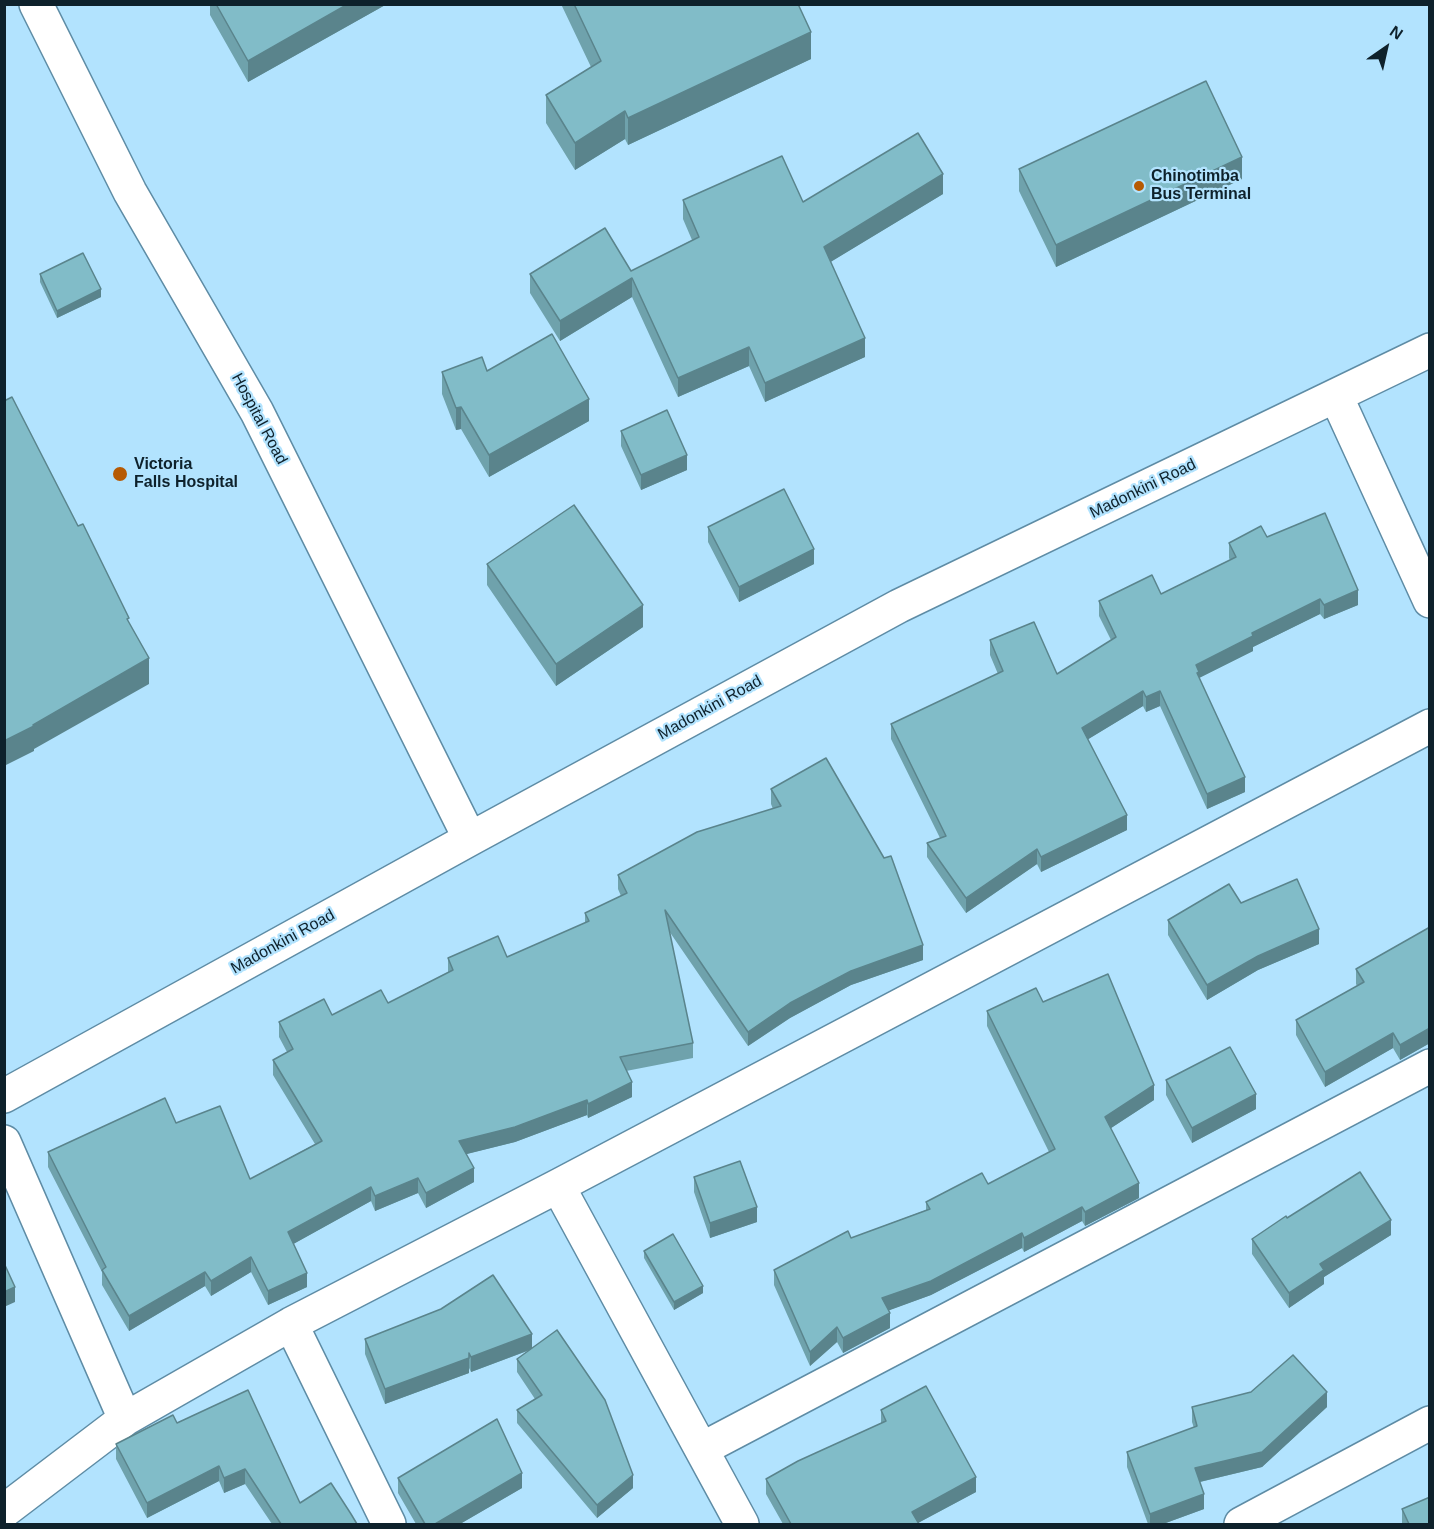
<!DOCTYPE html>
<style>
body{margin:0}
#map{position:relative;width:1434px;height:1529px;overflow:hidden;background:#b2e3fe;font-family:Helvetica,sans-serif}
canvas{display:block}
.frame{position:absolute;inset:0;border:6px solid #0e212b;pointer-events:none}
.north{position:absolute;left:1356px;top:18px;width:60px;height:60px;-webkit-text-stroke:4px #b2e3fe;paint-order:stroke;rotate:34deg;font-size:16px;font-weight:700;line-height:24px;text-align:center;color:#0e212b}
.north::after{content:'';display:block;margin:auto;width:21px;height:27px;background:#0e212b;clip-path:polygon(50% 0,100% 100%,50% 72%,0 100%)}
</style>
<div id="map">
<canvas width="1434" height="1529"></canvas>
<div class="frame"></div>
<div class="north">N</div>
</div>
<script>
const c = document.querySelector('canvas').getContext('2d');
c.lineJoin = 'round';
function toPath(rows) {
  const path = new Path2D();
  for (const r of rows) {
    path.moveTo(r[0], r[1]);
    for (let i = 2; i < r.length; i += 2) path.lineTo(r[i], r[i + 1]);
  }
  return path;
}
function strokePath(path, color, width, dash) {
  c.strokeStyle = color;
  c.lineWidth = width;
  c.lineCap = dash ? 'butt' : 'round';
  c.setLineDash(dash || []);
  c.stroke(path);
}
function paint(path, color) {
  c.fillStyle = color;
  c.fill(path, 'evenodd');
}
function drawText(font, color, halo, rows, align = 'center') {
  c.font = font + ' Helvetica,sans-serif';
  c.lineWidth = 4.5;
  c.setLineDash([]);
  c.textBaseline = 'middle';
  c.strokeStyle = halo;
  c.fillStyle = color;
  for (const [text, x, y, turn = 0] of rows) {
    c.save();
    c.translate(x, y);
    c.rotate((+turn || 0) * Math.PI / 180);
    c.textAlign = isNaN(turn) ? turn : align;
    if (halo) c.strokeText(text, 0, 0);
    c.fillText(text, 0, 0);
    c.restore();
  }
}
const minor = toPath([
 [36,4,130,192,257,412,470,839],
 [1336,396,1430,601],
 [4,1096,470,839,899,606,1430,350],
 [4,1142,125,1419],
 [558,1186,742,1524],
 [291,1324,389,1524],
 [702,1449,1430,1066],
 [4,1511,125,1419,291,1324,558,1186,1430,726],
 [1241,1524,1430,1423]
]);
const wall = toPath([
 [210,4,387,4,248,82,210,15],
 [561,4,798,4,811,59,628,145,625,139,575,170,546,123,546,95,591,67],
 [1019,169,1242,179,1056,267,1019,191],
 [943,194,830,262,865,357,765,402,749,366,678,397,632,297,560,341,530,293,530,274,631,271,692,240,683,219,683,200,803,202],
 [40,274,101,297,57,318,40,282],
 [487,371,589,421,489,477,461,429,456,430,442,394,442,372],
 [621,431,687,470,641,490,621,446],
 [708,527,814,564,739,602,708,542],
 [1267,537,1358,605,1324,619,1320,614,1253,647,1253,651,1199,678,1245,792,1207,809,1160,706,1146,712,1143,706,1088,739,1127,830,1041,872,1037,864,966,913,927,857,927,843,940,838,891,739,891,724,998,674,990,655,990,640,1057,674,1111,640,1099,616,1099,601,1161,594,1230,560,1229,558,1229,543],
 [487,564,643,627,556,686,487,585],
 [771,789,923,960,851,985,790,1018,748,1046,669,931,693,1043,693,1058,626,1071,632,1097,588,1118,587,1115,515,1142,466,1154,474,1182,426,1208,418,1193,375,1211,371,1201,293,1244,307,1287,268,1305,251,1272,211,1296,205,1286,129,1331,102,1285,102,1272,48,1167,48,1152,176,1123,250,1179,315,1144,273,1075,273,1060,287,1052,279,1037,279,1022,332,1015,388,1003,448,972,448,958,507,957,585,923,585,913,621,896,618,889,618,875,773,809,771,804],
 [1168,920,1319,944,1258,970,1207,1000,1168,935],
 [1430,927,1430,1043,1400,1060,1393,1048,1325,1087,1296,1035,1296,1020,1357,986,1356,984,1356,969],
 [1043,1002,1154,1100,1111,1128,1139,1198,1085,1226,1082,1221,1024,1252,1022,1248,931,1295,889,1310,890,1328,843,1353,837,1342,810,1366,774,1285,774,1270,851,1238,926,1210,926,1202,988,1184,1049,1152,987,1026,987,1011],
 [1166,1080,1256,1109,1192,1143,1166,1095],
 [694,1177,757,1222,710,1238,694,1192],
 [1287,1218,1391,1235,1324,1277,1324,1284,1289,1308,1252,1254,1252,1239],
 [644,1251,703,1293,674,1310,644,1258],
 [365,1339,532,1348,633,1488,597,1518,517,1423,517,1410,535,1399,517,1372,517,1359,530,1350,471,1372,469,1368,469,1373,385,1404,365,1354],
 [1192,1407,1327,1407,1262,1467,1200,1482,1204,1509,1163,1524,1148,1524,1127,1467,1127,1452,1194,1428,1192,1422],
 [881,1410,976,1492,918,1523,919,1524,783,1524,766,1494,766,1479,881,1423],
 [177,1423,300,1503,357,1524,272,1524,245,1484,224,1493,219,1481,147,1518,116,1459,116,1444],
 [398,1478,522,1488,460,1524,416,1524,398,1493],
 [1402,1509,1430,1524,1402,1524]
]);
const shadedWall = toPath([
 [348,4,387,4,248,82,248,61],
 [811,32,811,59,628,145,628,118],
 [625,111,625,139,575,170,575,143],
 [1242,157,1242,179,1056,267,1056,245],
 [943,174,943,194,824,266,824,247],
 [632,278,632,297,560,341,560,321],
 [101,289,101,297,57,318,57,311],
 [865,338,865,357,765,402,765,383],
 [749,347,749,366,678,397,678,378],
 [589,399,589,421,489,477,489,455],
 [461,407,461,429,456,430,456,408],
 [687,455,687,470,641,490,641,475],
 [814,549,814,564,739,602,739,587],
 [1358,590,1358,605,1324,619,1324,605],
 [1320,599,1320,614,1253,647,1253,651,1199,678,1199,687,1196,665,1252,633],
 [643,605,643,627,556,686,556,664],
 [149,658,149,684,34,749,34,751,4,766,4,741],
 [1143,691,1143,706,1082,743,1082,728],
 [1160,691,1160,706,1146,712,1146,697],
 [1245,777,1245,792,1207,809,1207,794],
 [1127,815,1127,830,1041,872,1041,857],
 [1037,849,1037,864,966,913,966,898],
 [1319,929,1319,944,1258,970,1207,1000,1207,985,1258,956],
 [923,945,923,960,851,985,790,1018,748,1046,748,1032,790,1003,851,971],
 [1430,1028,1430,1043,1400,1060,1400,1045],
 [1393,1033,1393,1048,1325,1087,1325,1072],
 [632,1082,632,1097,588,1118,588,1104],
 [1154,1085,1154,1100,1105,1132,1105,1117],
 [1256,1094,1256,1109,1192,1143,1192,1128],
 [587,1100,587,1115,515,1142,459,1156,459,1141],
 [474,1168,474,1182,426,1208,426,1193],
 [418,1178,418,1193,375,1211,375,1196],
 [1139,1183,1139,1198,1085,1226,1085,1212],
 [371,1187,371,1201,288,1247,288,1232],
 [757,1207,757,1222,710,1238,710,1223],
 [1082,1207,1082,1221,1024,1252,1024,1238],
 [1391,1220,1391,1235,1324,1277,1324,1284,1289,1308,1289,1293,1320,1264],
 [1022,1233,1022,1248,931,1295,882,1313,882,1298],
 [251,1257,251,1272,211,1296,211,1281],
 [205,1272,205,1286,129,1331,129,1316],
 [307,1273,307,1287,268,1305,268,1291],
 [703,1286,703,1293,674,1310,674,1302],
 [15,1287,15,1302,4,1307,4,1292],
 [890,1313,890,1328,843,1353,843,1338],
 [837,1327,837,1342,810,1366,810,1352],
 [532,1334,532,1349,471,1372,471,1357],
 [469,1358,469,1373,385,1404,385,1389],
 [1327,1392,1327,1407,1262,1467,1195,1483,1195,1468],
 [219,1466,219,1481,147,1518,147,1503],
 [245,1469,245,1484,224,1493,224,1478],
 [522,1473,522,1488,460,1524,435,1524],
 [633,1475,633,1488,597,1518,597,1505],
 [976,1477,976,1492,916,1524,912,1512],
 [1204,1494,1204,1509,1163,1524,1150,1524,1150,1514]
]);
const building = toPath([
 [216,4,348,4,248,61,216,4],
 [574,4,798,4,811,32,628,118,625,111,575,143,546,95,601,61,574,4],
 [1206,81,1242,157,1056,245,1019,169,1206,81],
 [918,133,943,174,824,247,865,338,765,383,749,347,678,378,632,278,560,321,530,274,605,228,631,271,699,237,683,200,782,156,803,202,918,133],
 [83,253,101,289,57,311,40,274,83,253],
 [552,334,589,399,489,455,461,407,456,408,442,372,482,357,487,371,552,334],
 [12,397,78,526,83,524,129,618,127,619,149,658,33,725,34,726,4,741,4,401,12,397],
 [667,410,687,455,641,475,621,431,667,410],
 [784,489,814,549,739,587,708,527,784,489],
 [574,505,643,605,556,664,487,564,574,505],
 [1325,513,1358,590,1324,605,1320,599,1252,633,1253,636,1196,665,1199,672,1197,673,1245,777,1207,794,1160,691,1146,697,1143,691,1082,728,1127,815,1041,857,1037,849,966,898,927,843,946,836,891,724,1003,671,990,640,1034,622,1057,674,1116,637,1099,601,1152,575,1161,594,1236,557,1229,543,1261,526,1267,537,1325,513],
 [826,758,884,858,891,856,923,945,851,971,790,1003,748,1032,665,910,693,1043,620,1057,632,1082,588,1104,587,1100,515,1127,459,1141,474,1168,426,1193,418,1178,375,1196,371,1187,288,1232,307,1273,268,1291,251,1257,211,1281,205,1272,129,1316,102,1270,106,1267,48,1152,165,1098,176,1123,220,1106,250,1179,322,1141,273,1060,293,1049,279,1022,324,999,332,1015,381,990,388,1003,453,970,448,958,498,936,507,957,589,921,585,913,627,893,618,875,697,832,781,806,771,789,826,758],
 [1297,879,1319,929,1258,956,1207,985,1168,920,1229,884,1241,903,1297,879],
 [1430,927,1430,1028,1400,1045,1393,1033,1325,1072,1296,1020,1364,982,1356,969,1430,927],
 [1108,974,1154,1085,1105,1117,1139,1183,1085,1212,1082,1207,1024,1238,1022,1233,931,1281,882,1298,890,1313,843,1338,837,1327,810,1352,774,1270,848,1231,851,1238,930,1209,926,1202,982,1173,988,1184,1055,1149,987,1011,1036,988,1043,1002,1108,974],
 [1230,1047,1256,1094,1192,1128,1166,1080,1230,1047],
 [740,1161,757,1207,710,1223,694,1177,740,1161],
 [1360,1172,1391,1220,1320,1264,1324,1270,1289,1293,1252,1239,1286,1216,1287,1218,1360,1172],
 [673,1234,703,1286,674,1302,644,1251,673,1234],
 [4,1263,15,1287,4,1292,4,1263],
 [493,1275,532,1334,471,1357,469,1353,469,1358,385,1389,365,1339,441,1309,493,1275],
 [557,1330,605,1400,633,1475,597,1505,517,1410,542,1395,517,1359,557,1330],
 [1293,1355,1327,1392,1262,1452,1195,1468,1204,1494,1150,1514,1127,1452,1197,1426,1192,1407,1251,1392,1293,1355],
 [926,1386,976,1477,912,1512,919,1524,791,1524,766,1479,798,1461,886,1421,881,1410,926,1386],
 [248,1390,300,1503,331,1483,351,1514,357,1524,281,1524,245,1469,224,1478,219,1466,147,1503,116,1444,173,1415,177,1423,248,1390],
 [497,1419,522,1473,435,1524,425,1524,398,1478,497,1419],
 [1430,1497,1430,1524,1409,1524,1402,1509,1430,1497]
]);
const markers = [
 [1139,186,6,"#b65a03"],
 [120,474,8,"#b65a03"]
];
const poiNames = [
 ["Chinotimba",1151,177],
 ["Bus Terminal",1151,195],
 ["Victoria",134,465],
 ["Falls Hospital",134,483]
];
const streetNames = [
 ["Hospital Road",259,419,62],
 ["Madonkini Road",1143,489,-26],
 ["Madonkini Road",710,708,-29],
 ["Madonkini Road",283,942,-29]
];
strokePath(minor, '#5e8ca5', 36);
strokePath(minor, '#fff', 33);
paint(wall, '#6fa2ac');
paint(shadedWall, '#5a848c');
paint(building, '#81bcc8');
strokePath(building, '#5a848c', 1.5);
for (const [x, y, r, color] of markers) {
  const dot = new Path2D();
  dot.arc(x, y, r, 0, 2 * Math.PI);
  c.fillStyle = color;
  c.fill(dot);
  strokePath(dot, '#b2e3fe', 2);
}
drawText('bold 16px', '#0e212b', '#b2e3fe', poiNames, 'left');
drawText('16px', '#0e212b', '#b2e3fe', streetNames);
</script>
